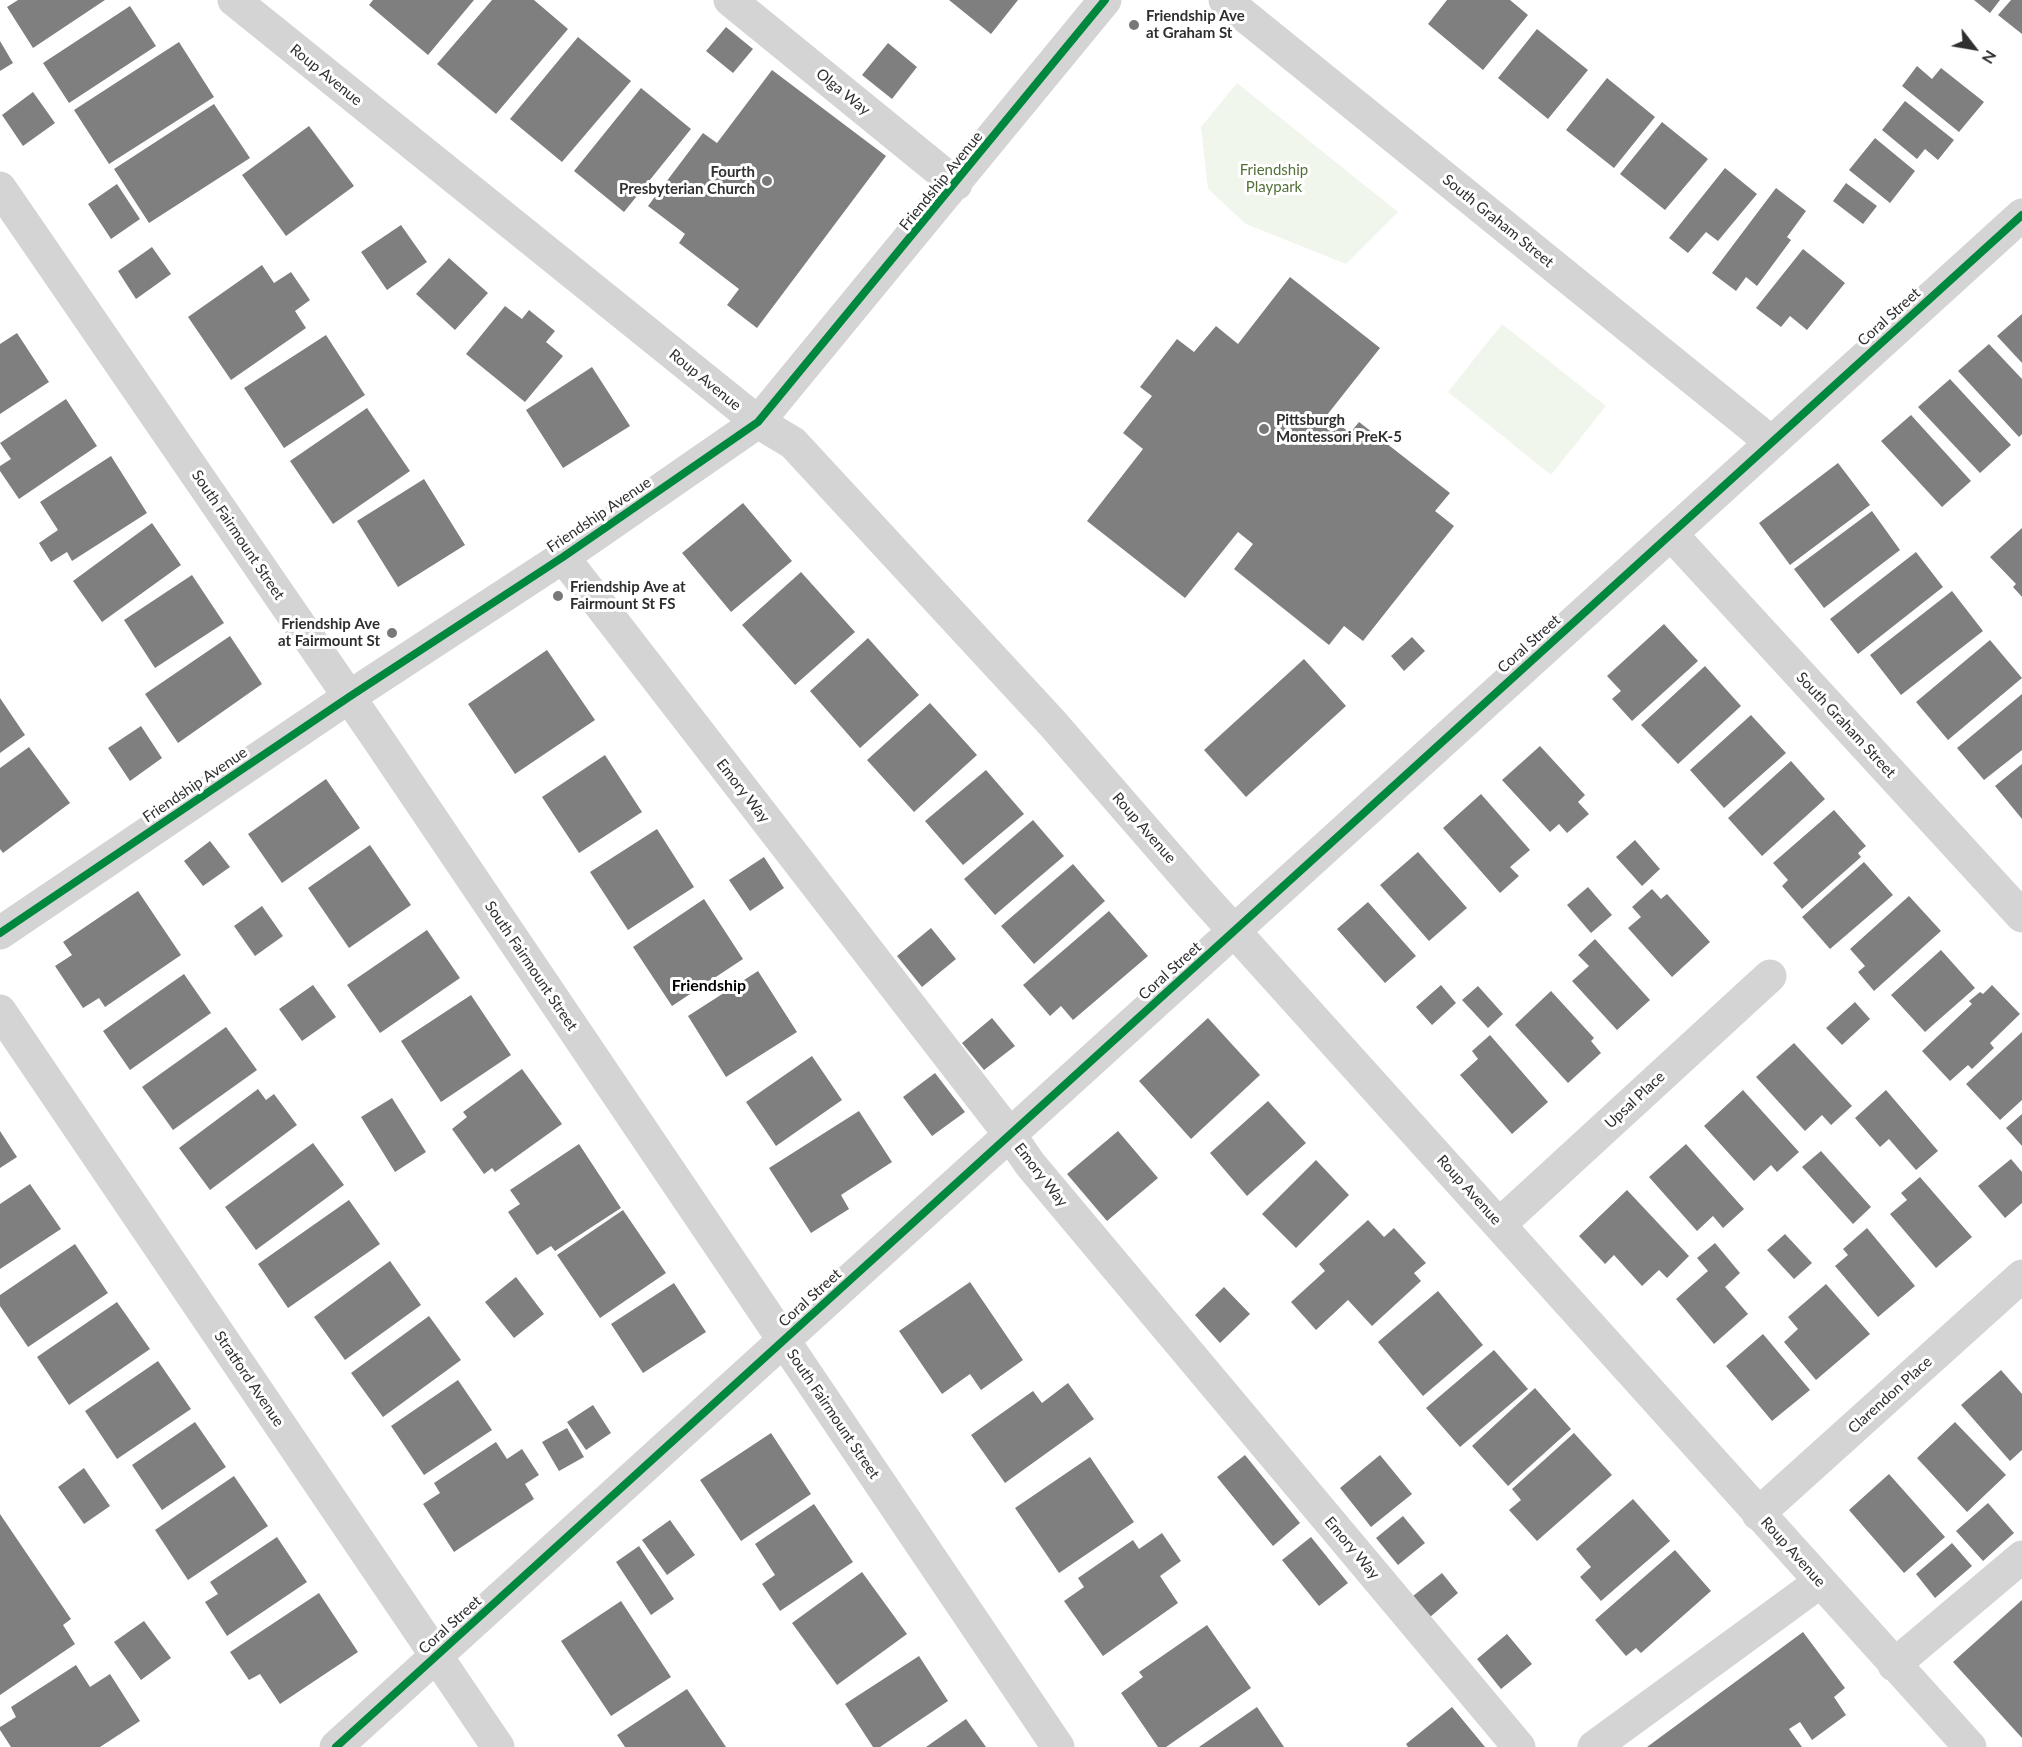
<!DOCTYPE html>
<style>
body{margin:0}
#map{position:relative;width:2022px;height:1747px;overflow:hidden;background:#fff;font-family:Lato,sans-serif}
canvas{display:block}
.north{position:absolute;left:1944px;top:18px;width:60px;height:60px;-webkit-text-stroke:4px #fff;paint-order:stroke;rotate:121deg;font-size:16px;font-weight:700;line-height:24px;text-align:center;color:#2f2f2f}
.north::after{content:'';display:block;margin:auto;width:21px;height:27px;background:#2f2f2f;clip-path:polygon(50% 0,100% 100%,50% 72%,0 100%)}
</style>
<div id="map">
<canvas width="2022" height="1747"></canvas>
<div class="north">N</div>
</div>
<script>
const c = document.querySelector('canvas').getContext('2d');
c.lineJoin = 'round';
function paint(path, color) {
  c.fillStyle = color;
  c.fill(path, 'evenodd');
}
function toPath(rows) {
  const path = new Path2D();
  for (const r of rows) {
    path.moveTo(r[0], r[1]);
    for (let i = 2; i < r.length; i += 2) path.lineTo(r[i], r[i + 1]);
  }
  return path;
}
function strokePath(path, color, width, dash) {
  c.strokeStyle = color;
  c.lineWidth = width;
  c.lineCap = dash ? 'butt' : 'round';
  c.setLineDash(dash || []);
  c.stroke(path);
}
function drawText(font, color, halo, rows, align = 'center') {
  c.font = font + ' Lato,sans-serif';
  c.lineWidth = 6;
  c.setLineDash([]);
  c.textBaseline = 'middle';
  c.strokeStyle = halo;
  c.fillStyle = color;
  for (const [text, x, y, turn = 0] of rows) {
    c.save();
    c.translate(x, y);
    c.rotate((+turn || 0) * Math.PI / 180);
    c.textAlign = isNaN(turn) ? turn : align;
    if (halo) c.strokeText(text, 0, 0);
    c.fillText(text, 0, 0);
    c.restore();
  }
}
const green = toPath([
 [1237,83,1398,212,1346,264,1246,224,1208,189,1201,127],
 [1502,324,1606,406,1551,475,1448,392]
]);
const building = toPath([
 [18,0,105,0,33,48,7,7],
 [373,0,474,0,428,55,369,5],
 [492,0,534,0,568,29,496,114,437,64],
 [949,0,1018,0,991,34],
 [1447,0,1510,0,1528,15,1483,70,1428,24],
 [1974,0,2000,0,1990,13],
 [2011,0,2022,0,2022,34,1998,15],
 [130,6,156,46,69,103,43,63],
 [726,27,753,49,733,73,706,51],
 [1537,29,1588,70,1548,119,1498,78],
 [578,37,631,81,562,162,510,119],
 [0,41,13,63,0,71],
 [179,42,214,97,109,164,74,110],
 [888,43,917,67,892,99,862,75],
 [1917,66,1932,79,1941,68,1984,102,1959,132,1902,86],
 [772,70,886,156,757,328,727,305,739,289,679,243,685,234,648,206,703,133,717,143],
 [1607,78,1655,117,1614,168,1566,130],
 [641,88,691,129,624,212,574,171],
 [33,92,55,123,23,146,2,115],
 [1905,101,1954,140,1938,160,1925,149,1917,159,1882,130],
 [214,104,250,158,149,223,114,169],
 [1662,122,1708,159,1665,210,1620,174],
 [309,126,354,186,286,236,242,175],
 [1875,138,1915,171,1890,203,1849,170],
 [1725,168,1757,194,1718,241,1706,232,1688,253,1669,238],
 [1846,183,1877,206,1863,224,1833,201],
 [117,184,140,219,111,239,88,204],
 [1776,188,1806,211,1787,237,1791,240,1757,286,1746,277,1736,291,1712,273],
 [401,225,427,262,387,290,361,252],
 [152,247,171,274,136,299,118,271],
 [1803,249,1845,283,1807,330,1790,316,1781,327,1756,308],
 [449,258,488,293,455,330,416,294],
 [262,265,274,283,291,272,310,300,295,311,306,328,231,380,188,317],
 [1290,277,1380,348,1327,415,1350,433,1359,422,1450,493,1435,511,1454,526,1363,641,1344,626,1329,645,1234,569,1253,544,1238,532,1185,598,1087,521,1143,449,1123,433,1152,396,1140,387,1177,339,1194,352,1216,326,1238,344],
 [505,306,522,319,529,310,555,331,546,342,563,356,525,402,466,354],
 [2022,314,2022,363,1997,336],
 [17,333,49,382,0,414,0,344],
 [326,335,365,395,284,448,244,388],
 [1989,344,2022,379,2022,434,2019,437,1958,371],
 [592,367,630,426,563,468,526,410],
 [1950,379,2011,445,1980,473,1918,407],
 [66,399,97,446,19,499,0,471,0,466,11,459,0,443],
 [367,408,410,471,333,524,290,461],
 [1911,415,1971,481,1942,507,1881,441],
 [111,456,147,513,72,561,67,552,51,562,39,543,58,530,40,502],
 [1838,463,1870,505,1790,565,1759,523],
 [424,479,465,545,398,587,357,521],
 [743,503,792,561,731,612,682,553],
 [1872,511,1900,550,1824,608,1794,569],
 [152,523,181,565,102,622,73,581],
 [2022,528,2022,597,2013,587,2016,584,1990,557],
 [1916,552,1943,587,1858,654,1830,619],
 [801,572,855,632,795,685,742,625],
 [192,575,224,623,155,668,124,620],
 [1952,591,1983,631,1901,695,1870,655],
 [1664,624,1698,661,1632,721,1612,699,1621,691,1607,676],
 [230,636,262,684,178,743,145,694],
 [1412,637,1425,651,1404,671,1391,656],
 [868,638,919,695,860,748,810,691],
 [1990,640,2022,678,1948,740,1916,702],
 [547,650,595,720,515,774,468,704],
 [1304,659,1346,706,1246,797,1204,750],
 [1705,666,1741,706,1678,764,1641,725],
 [2022,694,2022,750,1984,780,1957,748],
 [0,698,25,735,0,753],
 [930,703,977,755,914,812,867,760],
 [1751,715,1786,753,1724,808,1690,770],
 [141,726,162,758,130,781,108,748],
 [1540,746,1585,795,1578,802,1589,814,1567,833,1559,824,1550,832,1502,780],
 [29,747,70,803,3,853,0,849,0,768],
 [605,755,642,812,579,853,542,797],
 [1791,761,1825,799,1762,856,1728,818],
 [2022,764,2022,819,1995,786],
 [986,770,1024,814,963,865,925,821],
 [326,779,360,828,282,883,248,834],
 [1481,794,1530,850,1510,867,1519,876,1500,893,1443,828],
 [1834,810,1866,846,1858,853,1861,857,1802,909,1782,886,1788,880,1773,863],
 [1033,820,1064,856,995,915,964,879],
 [657,829,694,887,628,930,590,872],
 [1635,840,1660,869,1642,886,1616,857],
 [210,841,230,867,203,886,184,861],
 [370,845,411,905,349,948,308,888],
 [1418,852,1467,908,1429,941,1380,885],
 [764,857,784,888,750,911,729,880],
 [1864,862,1893,895,1830,949,1802,917],
 [1073,864,1105,901,1034,964,1001,926],
 [1588,887,1612,915,1591,933,1567,905],
 [1652,889,1661,899,1667,894,1710,942,1672,977,1628,928,1641,917,1632,907],
 [138,891,181,955,105,1007,99,998,83,1008,55,966,72,955,63,942],
 [1909,896,1941,931,1874,991,1858,972,1865,966,1850,949],
 [704,899,743,959,672,1006,633,947],
 [1368,902,1416,956,1385,983,1337,929],
 [262,906,283,936,255,956,234,926],
 [1109,911,1148,956,1073,1020,1061,1006,1050,1016,1023,985],
 [931,928,956,959,922,987,897,956],
 [427,930,460,978,380,1033,347,985],
 [1595,939,1650,1000,1617,1030,1572,981,1589,966,1578,955],
 [1941,950,1975,988,1925,1032,1891,995],
 [758,971,797,1032,726,1077,688,1016],
 [184,974,211,1013,130,1070,103,1031],
 [313,985,336,1017,302,1041,279,1009],
 [1441,985,1456,1003,1432,1025,1416,1007],
 [1992,985,2020,1014,1990,1043,1994,1048,1972,1069,1968,1065,1950,1081,1922,1051,1972,1004,1969,1001,1980,992,1983,994],
 [1478,986,1503,1014,1488,1028,1462,1000],
 [1551,991,1594,1038,1591,1041,1601,1053,1568,1083,1515,1025],
 [471,995,511,1055,441,1102,401,1041],
 [1855,1002,1870,1019,1842,1045,1826,1028],
 [992,1018,1015,1046,984,1070,962,1043],
 [1208,1018,1260,1075,1191,1139,1139,1081],
 [226,1027,257,1070,173,1130,142,1087],
 [2022,1032,2022,1100,2000,1120,1966,1084],
 [1490,1035,1548,1102,1512,1134,1460,1075,1478,1059,1472,1051],
 [1794,1043,1852,1106,1831,1125,1822,1115,1805,1131,1756,1077],
 [812,1056,842,1100,776,1146,746,1102],
 [522,1069,562,1124,495,1172,492,1168,484,1174,452,1129,467,1117,463,1112],
 [935,1073,965,1112,932,1136,903,1097],
 [258,1089,266,1100,274,1094,297,1125,210,1190,179,1148],
 [1743,1090,1799,1152,1777,1172,1771,1165,1754,1181,1704,1126],
 [1886,1090,1938,1151,1916,1170,1889,1139,1880,1147,1855,1118],
 [392,1098,426,1152,395,1172,361,1117],
 [1268,1101,1306,1143,1247,1196,1210,1153],
 [859,1111,892,1162,841,1195,849,1209,811,1233,769,1168],
 [2022,1114,2022,1146,2006,1128],
 [0,1131,17,1157,0,1168],
 [1118,1131,1158,1178,1107,1221,1067,1174],
 [313,1143,344,1185,256,1250,225,1207],
 [579,1144,621,1208,555,1251,551,1246,537,1255,508,1212,520,1204,510,1190],
 [1686,1144,1744,1209,1723,1228,1713,1216,1697,1231,1649,1177],
 [1821,1151,1871,1207,1853,1224,1802,1167],
 [2011,1159,2022,1172,2022,1203,2005,1218,1978,1186],
 [1316,1160,1349,1195,1296,1248,1262,1214],
 [1920,1177,1972,1237,1936,1268,1890,1214,1907,1200,1901,1193],
 [30,1184,61,1229,0,1269,0,1204],
 [1627,1190,1689,1256,1667,1278,1659,1270,1642,1286,1614,1255,1605,1264,1579,1236],
 [349,1200,380,1244,288,1308,258,1264],
 [623,1210,666,1273,600,1318,557,1255],
 [1368,1220,1384,1237,1394,1228,1426,1263,1414,1273,1421,1281,1372,1326,1348,1300,1316,1330,1291,1302,1325,1271,1319,1264],
 [1867,1228,1915,1286,1878,1317,1835,1266,1848,1255,1843,1249],
 [1785,1234,1812,1263,1794,1279,1767,1250],
 [1715,1243,1740,1273,1725,1287,1748,1314,1714,1344,1676,1299,1708,1271,1697,1258],
 [75,1244,108,1293,28,1347,0,1306,0,1295],
 [390,1261,421,1305,345,1360,314,1317],
 [516,1277,544,1314,514,1338,485,1302],
 [970,1282,1023,1360,981,1390,970,1374,942,1394,899,1331],
 [674,1283,706,1332,643,1373,611,1324],
 [1826,1284,1870,1334,1816,1380,1784,1342,1798,1329,1788,1317],
 [1224,1287,1250,1314,1220,1343,1195,1315],
 [1438,1291,1483,1345,1423,1396,1378,1342],
 [117,1302,150,1349,69,1405,37,1357],
 [429,1316,461,1360,383,1417,351,1373],
 [1763,1334,1810,1390,1772,1421,1726,1366],
 [1494,1350,1528,1389,1460,1447,1426,1408],
 [158,1361,191,1409,117,1459,85,1411],
 [2001,1370,2022,1394,2022,1450,2010,1461,1961,1405],
 [458,1380,492,1430,424,1475,391,1426],
 [1068,1383,1094,1419,1005,1483,971,1435,1033,1391,1042,1403],
 [1535,1388,1571,1429,1508,1486,1472,1446],
 [593,1405,611,1433,586,1450,567,1422],
 [195,1422,226,1467,162,1510,132,1465],
 [1955,1422,2006,1475,1967,1512,1917,1458],
 [567,1428,584,1457,559,1471,542,1442],
 [771,1433,811,1494,741,1541,700,1480],
 [1574,1433,1612,1475,1537,1541,1509,1510,1521,1500,1512,1489],
 [496,1442,507,1459,522,1449,539,1475,525,1484,534,1499,454,1552,423,1504,440,1493,434,1483],
 [1245,1455,1300,1523,1273,1546,1217,1477],
 [1380,1455,1412,1494,1371,1527,1340,1488],
 [1090,1457,1134,1522,1059,1573,1015,1508],
 [84,1468,110,1506,84,1524,58,1487],
 [1889,1474,1945,1537,1904,1573,1849,1510],
 [234,1476,268,1526,188,1580,155,1530],
 [1633,1499,1670,1541,1601,1601,1580,1577,1591,1567,1576,1549],
 [1988,1503,2014,1533,1983,1561,1956,1531],
 [814,1504,853,1562,780,1611,762,1584,775,1575,755,1544],
 [0,1514,71,1619,63,1625,75,1644,0,1695],
 [1403,1516,1425,1543,1398,1565,1376,1538],
 [670,1520,695,1555,667,1575,642,1540],
 [1162,1533,1181,1561,1160,1576,1178,1603,1103,1656,1064,1601,1084,1587,1078,1578,1133,1540,1139,1549],
 [277,1537,307,1582,227,1636,205,1602,218,1594,210,1582],
 [1311,1537,1348,1583,1319,1606,1282,1560],
 [1952,1543,1972,1566,1935,1598,1916,1574],
 [639,1546,674,1599,651,1615,616,1562],
 [1675,1550,1711,1591,1641,1653,1636,1648,1626,1656,1595,1620],
 [862,1572,907,1634,837,1685,792,1623],
 [1442,1573,1458,1593,1430,1617,1413,1596],
 [319,1593,358,1652,280,1704,260,1674,249,1680,230,1652],
 [2022,1600,2022,1738,1953,1662],
 [621,1601,671,1677,611,1716,561,1641],
 [144,1621,171,1658,141,1680,114,1642],
 [1207,1625,1251,1688,1166,1747,1158,1747,1121,1693,1143,1677,1139,1672],
 [1803,1632,1845,1688,1834,1697,1846,1715,1812,1740,1800,1722,1789,1729,1802,1747,1647,1747],
 [1507,1634,1532,1664,1501,1689,1477,1659],
 [919,1656,948,1701,880,1747,873,1747,845,1704],
 [76,1665,90,1687,110,1674,140,1721,100,1747,11,1747,0,1730,0,1727,16,1717,11,1707],
 [687,1689,726,1747,625,1747,617,1735],
 [1257,1707,1284,1747,1199,1747],
 [1452,1707,1485,1747,1408,1747,1406,1744],
 [966,1719,986,1747,926,1747]
]);
const minor = toPath([
 [234,0,758,422,793,443,1053,724,1199,892,1970,1747],
 [730,0,956,184],
 [1225,0,1771,442],
 [0,188,378,739,1058,1747],
 [1671,534,2022,916],
 [563,557,1010,1135,1030,1164,1519,1747],
 [0,933,349,697,563,557,758,422,1105,0],
 [0,1011,498,1747],
 [1500,1224,1770,976],
 [1758,1514,2022,1276],
 [1894,1665,2022,1557],
 [336,1747,2022,215],
 [1594,1747,1820,1582]
]);
const cycleway = toPath([
 [0,933,349,697,563,557,758,422,1105,0],
 [336,1747,2022,215]
]);
const markers = [
 [1134,25,6,"#787878"],
 [767,181,6,"#787878"],
 [1264,429,6,"#787878"],
 [558,596,6,"#787878"],
 [392,633,6,"#787878"]
];
const poiNames = [
 ["Friendship Ave",1146,16],
 ["at Graham St",1146,33],
 ["Fourth",755,172,"right"],
 ["Presbyterian Church",755,189,"right"],
 ["Pittsburgh",1276,420],
 ["Montessori PreK-5",1276,437],
 ["Friendship Ave at",570,587],
 ["Fairmount St FS",570,604],
 ["Friendship Ave",380,624,"right"],
 ["at Fairmount St",380,641,"right"]
];
const streetNames = [
 ["Roup Avenue",326,75,39],
 ["Olga Way",843,92,39],
 ["Friendship Avenue",941,181,-51],
 ["South Graham Street",1498,221,39],
 ["Coral Street",1889,317,-42],
 ["Roup Avenue",705,380,39],
 ["Friendship Avenue",599,515,-34],
 ["South Fairmount Street",238,535,56],
 ["Coral Street",1529,644,-42],
 ["South Graham Street",1846,725,47],
 ["Friendship Avenue",195,785,-34],
 ["Emory Way",743,791,52],
 ["Roup Avenue",1144,828,49],
 ["South Fairmount Street",531,966,56],
 ["Coral Street",1170,971,-42],
 ["Upsal Place",1635,1100,-43],
 ["Emory Way",1041,1175,52],
 ["Roup Avenue",1469,1190,48],
 ["Coral Street",810,1298,-42],
 ["Stratford Avenue",249,1379,56],
 ["Clarendon Place",1890,1395,-42],
 ["South Fairmount Street",833,1414,56],
 ["Emory Way",1352,1548,50],
 ["Roup Avenue",1793,1552,48],
 ["Coral Street",450,1625,-42]
];
const parkNames = [
 ["Friendship",1274,170],
 ["Playpark",1274,187]
];
const neighbourhoodNames = [
 ["Friendship",709,986]
];
paint(green, '#f1f6ec');
paint(building, '#7f7f7f');
strokePath(minor, '#d4d4d4', 33);
strokePath(cycleway, '#00873e', 8);
for (const [x, y, r, color] of markers) {
  const dot = new Path2D();
  dot.arc(x, y, r, 0, 2 * Math.PI);
  c.fillStyle = color;
  c.fill(dot);
  strokePath(dot, '#fff', 2);
}
drawText('bold 15px', '#2f2f2f', '#fff', poiNames, 'left');
drawText('15px', '#2f2f2f', '#fff', streetNames);
drawText('15px', '#537038', '#fff', parkNames);
drawText('bold 16px', '#000', '#fff', neighbourhoodNames);
</script>
